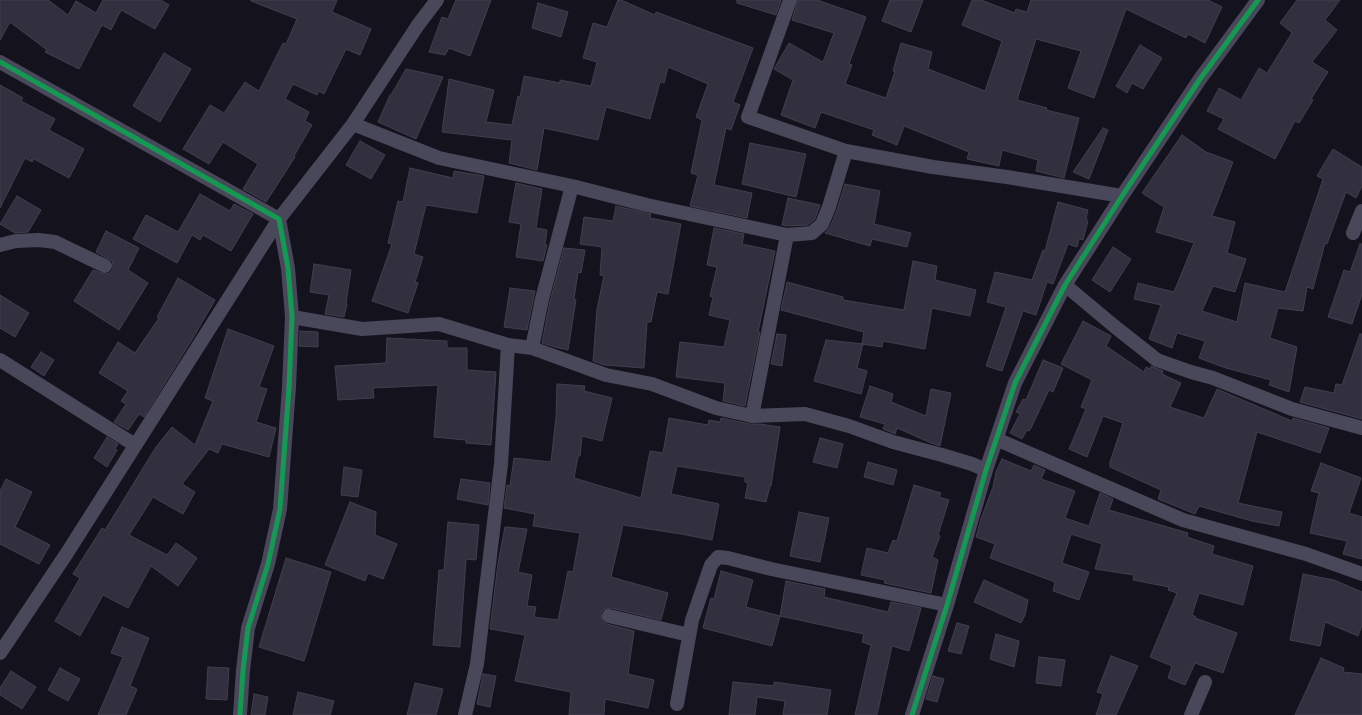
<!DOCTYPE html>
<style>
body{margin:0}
canvas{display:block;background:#14121c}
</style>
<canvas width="1362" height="715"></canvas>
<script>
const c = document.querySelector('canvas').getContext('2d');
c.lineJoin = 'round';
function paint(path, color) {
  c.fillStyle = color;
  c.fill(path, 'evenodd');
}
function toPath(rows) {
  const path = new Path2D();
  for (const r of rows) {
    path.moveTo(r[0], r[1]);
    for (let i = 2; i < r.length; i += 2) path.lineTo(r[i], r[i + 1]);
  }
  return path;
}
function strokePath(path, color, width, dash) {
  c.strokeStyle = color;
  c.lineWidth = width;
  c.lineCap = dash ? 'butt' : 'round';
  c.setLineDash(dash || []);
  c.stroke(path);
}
const building = toPath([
 [0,0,48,0,68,15,76,1,96,13,103,0,161,0,169,5,155,29,121,10,111,30,102,25,79,69,45,52,47,50,10,22,0,40,0,0],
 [251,0,337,0,332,12,371,29,360,55,346,49,324,94,319,91,317,95,293,84,285,99,309,112,305,121,312,125,294,156,295,157,266,202,243,189,258,164,223,142,209,164,183,149,210,105,224,113,245,82,259,91,283,43,286,44,297,19,251,1,251,0],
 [456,0,491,0,470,56,449,48,445,55,429,52,442,17,448,19,456,0],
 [618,0,621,0,655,15,656,12,753,48,733,102,740,105,731,130,726,128,714,185,752,193,747,218,690,206,698,175,691,173,702,120,696,117,708,84,668,67,664,83,660,82,650,119,606,107,598,140,544,128,537,170,509,163,512,140,442,132,449,79,494,90,486,122,512,125,518,96,520,97,524,76,560,83,560,80,591,86,597,62,583,58,593,23,607,27,618,0],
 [737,0,781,0,776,15,737,3,737,0],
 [798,0,817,0,866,17,849,64,852,65,845,84,886,98,895,71,893,71,901,43,932,52,928,69,985,91,1002,41,962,25,972,0,981,0,1015,13,1016,9,1027,12,1031,0,1208,0,1222,7,1205,43,1188,34,1186,38,1126,9,1094,98,1068,88,1081,51,1036,39,1017,100,1047,108,1046,110,1079,118,1064,178,1036,171,1038,160,1002,150,999,166,967,159,969,152,904,126,897,145,872,135,874,130,821,112,815,128,781,115,793,80,774,69,789,43,823,62,834,33,792,20,798,0],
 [890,0,923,0,911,32,882,21,890,0],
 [1297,0,1340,0,1325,20,1337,30,1312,62,1328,72,1311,99,1313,100,1299,123,1295,121,1275,159,1218,129,1224,119,1207,111,1219,88,1241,100,1259,68,1267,73,1292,33,1280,23,1297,0],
 [538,3,568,12,561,37,532,28,538,3],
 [1140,45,1162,58,1143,89,1132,83,1127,93,1116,86,1140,45],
 [164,53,191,69,160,122,133,106,164,53],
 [406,69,443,77,416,139,378,122,390,95,391,95,406,69],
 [0,85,23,98,21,101,55,119,49,130,84,149,69,178,34,159,32,162,25,158,0,208,0,85],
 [1103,128,1108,130,1089,179,1073,172,1103,128],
 [1182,135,1206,152,1233,162,1212,216,1235,222,1227,253,1246,259,1235,292,1213,286,1202,311,1237,322,1245,283,1285,292,1323,179,1317,176,1333,149,1362,167,1362,186,1356,198,1346,192,1327,244,1325,243,1313,289,1307,287,1303,311,1278,308,1270,338,1297,347,1289,392,1269,385,1271,380,1226,368,1199,358,1205,341,1177,333,1172,348,1149,339,1161,305,1134,299,1138,283,1174,292,1194,243,1156,232,1164,207,1142,193,1182,135],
 [360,141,385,155,371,179,346,165,360,141],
 [750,143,806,154,796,197,742,184,750,143],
 [410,168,453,178,454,171,484,176,477,213,426,205,414,254,423,257,415,282,418,283,408,313,372,301,392,244,388,243,398,201,403,202,410,168],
 [516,183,542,189,536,228,547,230,545,245,547,245,543,261,516,257,521,224,509,222,516,183],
 [845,184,880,191,874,224,911,233,907,247,872,239,870,246,825,233,830,227,837,210,845,184],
 [200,194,230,211,234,204,253,214,231,251,203,235,200,240,192,235,177,263,133,239,146,215,178,232,200,194],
 [17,196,41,210,28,232,15,233,0,224,17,196],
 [788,198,820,205,815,219,808,225,788,226,782,225,788,198],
 [1058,202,1088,210,1086,218,1088,221,1083,240,1079,239,1077,247,1068,244,1053,284,1047,282,1036,315,1023,311,1002,371,986,366,1006,307,987,302,995,272,1032,280,1043,250,1045,251,1058,202],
 [616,206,651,214,650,218,681,224,668,294,657,292,651,322,647,322,644,368,604,365,593,361,597,309,604,276,600,275,602,247,580,244,584,217,613,221,616,206],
 [714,228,744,234,742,244,775,251,758,332,760,332,745,406,723,401,725,383,676,377,680,342,724,347,730,320,709,315,713,297,710,296,717,267,707,265,714,228],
 [106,231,139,248,128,270,148,283,119,330,74,301,93,270,105,274,110,273,113,269,113,265,112,261,96,252,106,231],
 [1360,244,1362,244,1362,294,1352,324,1328,317,1344,270,1350,272,1360,244],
 [1113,247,1131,259,1110,292,1092,280,1113,247],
 [564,248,585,250,581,273,578,272,574,299,576,300,568,350,555,347,542,343,550,301,564,248],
 [913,261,937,266,935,280,976,290,970,316,932,308,925,349,883,341,882,347,862,344,864,332,781,310,787,282,843,297,843,300,904,310,913,261],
 [314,264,351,270,346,303,347,304,344,317,325,314,329,295,310,292,314,264],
 [178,278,215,300,193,338,144,417,139,414,128,430,114,422,126,404,121,401,128,391,99,373,118,342,135,353,159,318,157,317,178,278],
 [510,288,535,291,527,330,504,327,510,288],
 [0,295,29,313,15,337,0,328,0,295],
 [1083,321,1111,336,1106,346,1144,372,1146,367,1150,369,1151,366,1163,371,1162,374,1181,383,1170,407,1204,418,1217,389,1292,421,1293,418,1329,428,1320,453,1257,432,1238,503,1282,512,1279,526,1252,521,1199,506,1195,514,1158,499,1161,490,1110,467,1110,462,1123,423,1103,416,1087,457,1069,449,1086,409,1081,407,1092,380,1061,364,1083,321],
 [228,329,274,346,259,387,267,389,256,422,276,428,269,457,222,444,218,453,209,449,182,484,195,492,183,514,153,497,129,535,167,555,176,543,197,558,178,586,151,566,128,608,103,595,80,636,55,621,80,578,73,574,102,528,105,530,156,447,172,427,195,445,213,401,205,398,228,329],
 [300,331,318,332,318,347,299,346,300,331],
 [777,334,786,335,782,366,771,364,777,334],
 [1360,334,1362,334,1362,419,1300,402,1305,387,1334,393,1336,384,1342,385,1360,334],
 [387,338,447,341,447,348,467,348,467,370,496,372,491,445,466,443,466,440,434,437,438,385,373,388,374,398,338,400,335,366,386,363,387,338],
 [826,340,863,344,857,368,867,371,861,394,814,381,826,340],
 [41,352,54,360,44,376,31,367,41,352],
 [1043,360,1063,368,1053,392,1049,390,1031,428,1029,431,1027,430,1022,439,1010,433,1020,414,1016,412,1023,399,1026,400,1043,360],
 [557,384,585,386,584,391,612,398,602,441,582,436,580,456,578,456,574,478,641,498,650,451,663,453,669,418,708,425,709,420,720,422,721,418,750,424,760,424,780,427,771,486,770,486,766,502,745,498,748,483,745,482,745,477,677,466,671,494,719,504,712,540,681,534,623,525,611,577,668,593,661,620,611,608,603,610,601,614,603,622,607,624,634,631,628,674,654,680,648,708,605,699,604,715,569,715,571,692,515,681,525,635,490,629,498,563,505,527,527,529,518,572,532,575,527,606,536,607,534,617,558,620,568,571,573,572,580,533,533,526,535,514,504,508,507,485,510,486,514,458,551,462,556,417,557,384],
 [870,386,893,394,891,402,926,416,931,389,951,393,940,446,931,443,897,428,895,434,883,429,885,424,860,417,870,386],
 [107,437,118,444,115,449,117,450,107,467,94,458,107,437],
 [820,438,843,444,837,468,813,462,820,438],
 [1002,459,1031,471,1034,465,1045,470,1041,479,1075,491,1065,518,1089,526,1100,493,1113,499,1109,510,1188,533,1187,537,1214,546,1212,554,1253,566,1243,605,1199,593,1192,615,1196,617,1195,618,1237,633,1223,673,1195,663,1185,685,1168,678,1172,666,1150,657,1177,593,1168,590,1169,587,1133,580,1134,575,1095,569,1102,544,1071,534,1062,563,1089,572,1079,600,1053,591,1055,582,990,558,995,544,976,537,981,519,993,487,996,472,1002,459],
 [868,462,897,470,893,485,864,477,868,462],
 [1321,463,1361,478,1349,513,1362,517,1362,559,1343,554,1347,541,1310,533,1319,493,1311,491,1321,463],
 [344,467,362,470,358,497,341,495,344,467],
 [6,479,32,492,15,527,50,545,39,564,0,544,0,491,6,479],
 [461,479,490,483,488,505,457,499,461,479],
 [914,485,941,493,939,497,949,500,938,535,940,536,932,557,938,560,931,593,884,583,885,580,861,575,867,548,888,553,893,540,897,541,914,485],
 [350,502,376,512,375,535,397,544,383,579,368,573,365,581,325,565,350,502],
 [799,512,829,518,820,562,790,556,799,512],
 [448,522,479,525,476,560,466,559,460,647,433,645,439,570,444,570,448,522],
 [286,558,331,572,304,661,259,647,286,558],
 [721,571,753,580,746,607,780,616,772,646,703,628,711,598,714,599,721,571],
 [1303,574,1334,580,1362,592,1362,625,1358,636,1325,622,1320,646,1290,640,1303,574],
 [984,580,1028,600,1025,615,1021,623,974,602,984,580],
 [786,581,825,589,824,597,888,612,891,602,921,608,909,651,892,646,877,715,855,715,871,645,862,642,864,634,780,616,786,581],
 [957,623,969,626,961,654,948,651,957,623],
 [122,627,149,638,130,686,137,689,126,715,98,715,123,657,111,653,122,627],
 [996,634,1019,641,1014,667,990,659,996,634],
 [1111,656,1138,666,1116,715,1096,715,1103,694,1097,692,1111,656],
 [1039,657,1065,660,1061,686,1036,683,1039,657],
 [1321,658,1344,668,1343,672,1362,674,1362,715,1295,715,1321,658],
 [208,667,229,668,227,700,206,699,208,667],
 [60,668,80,679,68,701,48,690,60,668],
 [11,671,36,687,22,709,0,695,0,688,11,671],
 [483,674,496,676,490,707,477,704,483,674],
 [933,676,944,679,937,702,926,699,933,676],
 [733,682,774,686,774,682,831,690,827,715,783,715,785,701,757,697,755,715,729,715,733,682],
 [415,683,443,689,436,715,407,715,415,683],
 [298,692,334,701,330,715,293,715,298,692],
 [254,694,268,697,265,715,251,715,254,694]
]);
const street = toPath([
 [790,0,748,117,846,151,933,167,1007,177,1122,196],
 [0,62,279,219,288,268,292,317,289,387,280,509,268,564,248,628,243,670,240,715],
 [353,124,439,158,572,186,647,205,787,235],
 [1353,233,1362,211],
 [0,245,16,241,39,240,55,242,105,266],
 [1065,285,1114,326,1157,360,1191,372,1213,378,1292,409,1362,428],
 [292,317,362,329,439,324,508,345,532,348,606,375,652,384,716,408,752,416,805,414,849,426,893,442,942,455,972,464,986,470],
 [532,348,542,299,572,186],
 [0,360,135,445],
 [752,416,787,235,812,233,822,224,829,207,846,151],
 [996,439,1183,520,1306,554,1362,574],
 [609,616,689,635],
 [0,653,67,553,279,219,353,124,418,25,437,0],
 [677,704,692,620,711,565,718,557,728,558,771,569,947,605],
 [465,715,477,664,501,464,508,345],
 [912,715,947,605,986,470,1015,383,1065,285,1122,196,1200,79,1258,0],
 [1191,715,1205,682]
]);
const cycleway = toPath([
 [0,62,279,219,288,268,292,317,289,387,280,509,268,564,248,628,243,670,240,715],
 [912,715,947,605,986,470,1015,383,1065,285,1122,196,1200,79,1258,0]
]);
paint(building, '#32303e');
strokePath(building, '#413e4e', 1);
strokePath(street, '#49485b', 14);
strokePath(cycleway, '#139951', 5);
</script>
